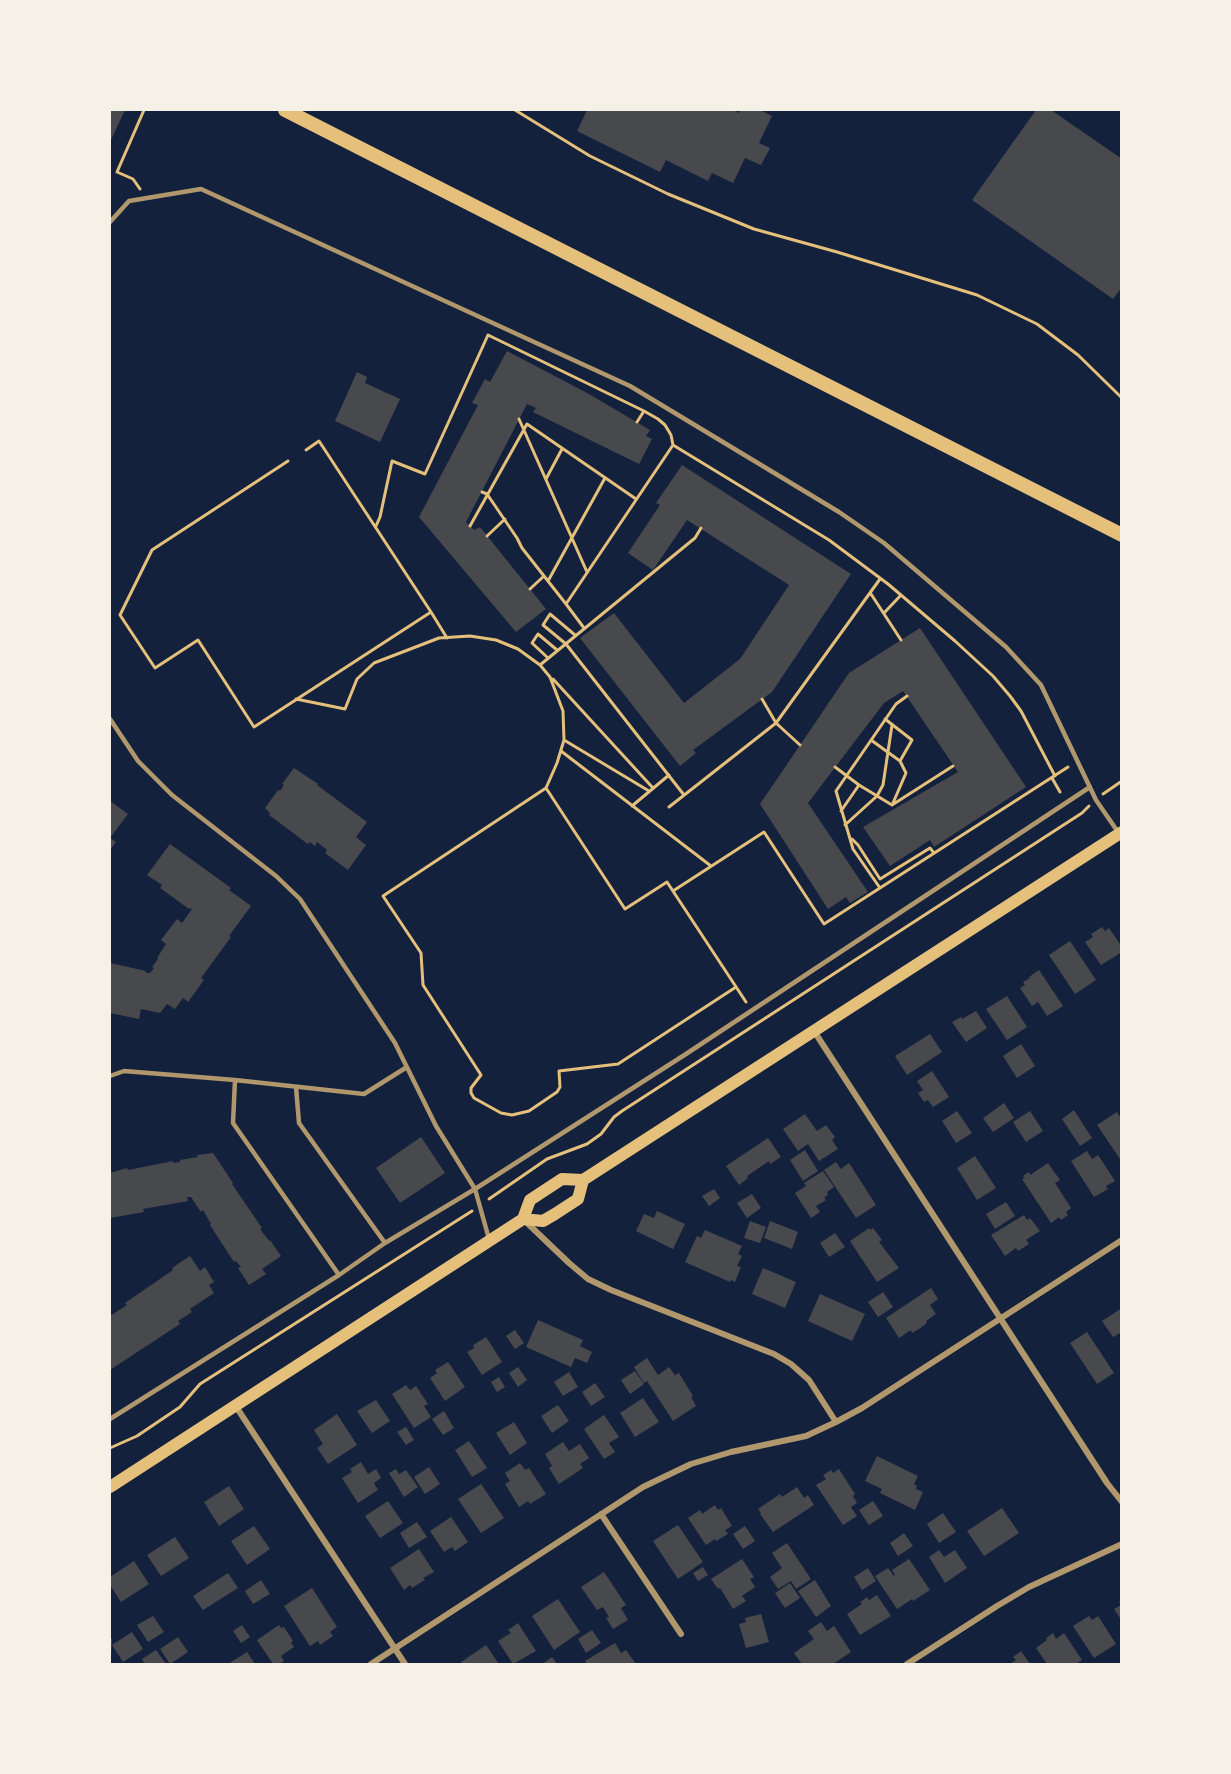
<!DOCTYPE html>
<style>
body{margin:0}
#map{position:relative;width:1231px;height:1774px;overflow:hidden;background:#14213d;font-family:Karla,sans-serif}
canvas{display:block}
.frame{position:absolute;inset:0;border:111px solid #f6f1e7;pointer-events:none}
</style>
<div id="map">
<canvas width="1231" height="1774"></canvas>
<div class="frame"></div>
</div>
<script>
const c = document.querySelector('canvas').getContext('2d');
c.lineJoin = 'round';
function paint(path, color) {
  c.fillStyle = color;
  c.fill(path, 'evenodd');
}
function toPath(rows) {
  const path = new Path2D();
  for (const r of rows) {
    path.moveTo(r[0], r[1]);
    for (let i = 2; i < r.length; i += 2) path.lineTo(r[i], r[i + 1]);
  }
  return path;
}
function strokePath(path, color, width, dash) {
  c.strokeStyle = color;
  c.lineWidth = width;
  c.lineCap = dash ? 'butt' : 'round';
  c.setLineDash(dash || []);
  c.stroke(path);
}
const building = toPath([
 [110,110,125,110,110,142],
 [587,110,733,110,739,113,741,110,760,110,772,116,759,143,770,148,761,165,745,158,733,183,712,173,708,181,666,160,660,172,577,131],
 [1036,110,1051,110,1122,159,1122,287,1113,299,972,200],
 [507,351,589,394,650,430,646,436,652,439,639,464,533,412,536,408,527,404,466,522,474,530,480,527,546,609,516,632,419,517,478,405,472,403,485,379,490,382],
 [357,372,367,377,365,383,400,399,380,442,335,421],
 [682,465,851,574,772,692,693,750,696,753,680,766,580,638,614,613,684,703,740,659,789,585,687,520,653,570,628,553,660,505,656,503],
 [920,628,1026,787,934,847,930,840,890,866,863,827,958,772,903,691,884,703,808,803,868,892,850,903,846,897,828,909,760,804,849,673],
 [294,768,318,784,317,785,367,822,356,837,366,845,348,870,325,853,327,850,317,842,315,846,310,842,308,844,269,815,270,813,265,808,278,790,280,791,284,785,282,784],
 [110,801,128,814,110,838,116,842,110,850],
 [170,844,231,888,229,890,251,906,229,936,231,937,201,978,204,980,188,1002,183,998,175,1009,167,1004,160,1013,141,1009,139,1019,110,1013,110,963,146,971,146,973,150,973,154,968,152,967,158,959,157,958,166,944,161,940,177,919,182,923,192,909,190,908,189,909,160,888,162,885,147,875],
 [1102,927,1105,931,1109,928,1122,947,1122,952,1101,965,1085,942,1093,937,1091,934],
 [1070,941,1096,980,1075,994,1049,955],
 [1039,970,1063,1006,1047,1016,1038,1002,1032,1006,1020,988,1025,985,1023,982,1030,978,1029,977],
 [1007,996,1027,1027,1007,1040,986,1009],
 [976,1011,987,1028,966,1042,952,1022,961,1017,962,1019],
 [930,1034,942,1052,907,1075,895,1056],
 [1021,1044,1035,1066,1017,1078,1003,1056],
 [932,1071,949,1097,933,1107,928,1100,924,1102,918,1093,923,1090,917,1081],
 [1004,1103,1014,1118,993,1132,983,1118],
 [1074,1110,1092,1138,1080,1146,1062,1119],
 [957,1111,972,1133,956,1143,942,1121],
 [1030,1111,1043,1131,1026,1142,1013,1122],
 [1117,1112,1121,1119,1122,1162,1097,1125],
 [805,1114,817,1131,826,1125,835,1137,832,1140,838,1149,819,1161,808,1144,798,1151,783,1129],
 [421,1137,445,1173,400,1203,376,1168],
 [768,1138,781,1157,770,1164,769,1161,747,1176,748,1178,739,1185,726,1166],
 [805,1150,818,1171,803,1181,790,1160],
 [1087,1151,1092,1159,1098,1155,1115,1181,1106,1186,1108,1189,1094,1197,1071,1161],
 [213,1153,233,1183,232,1184,262,1228,260,1229,269,1241,270,1240,281,1256,262,1269,266,1274,249,1285,238,1268,241,1267,236,1261,234,1262,210,1225,211,1224,203,1210,201,1212,191,1197,187,1197,188,1201,143,1209,144,1212,110,1218,110,1173,127,1168,128,1170,173,1161,173,1163,180,1162,180,1160,198,1157,197,1155],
 [975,1156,996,1188,977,1200,957,1168],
 [836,1162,841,1169,849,1163,876,1205,856,1218,824,1170],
 [1048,1163,1060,1180,1055,1183,1071,1208,1066,1212,1068,1215,1061,1220,1059,1217,1051,1223,1022,1179,1025,1178,1023,1176,1029,1172,1030,1175],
 [823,1171,834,1187,827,1192,828,1194,824,1198,826,1200,816,1206,820,1212,811,1218,795,1193,806,1186,804,1183],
 [714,1189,720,1198,709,1206,702,1196],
 [752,1194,761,1208,747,1218,737,1203],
 [1006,1202,1015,1216,995,1229,986,1214],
 [657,1211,685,1224,673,1249,636,1231,644,1214,654,1218],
 [1024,1215,1027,1220,1030,1218,1040,1231,1026,1240,1029,1244,1018,1251,1016,1248,1005,1256,991,1235],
 [750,1221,766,1227,760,1243,744,1238],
 [770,1221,798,1232,792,1249,764,1238],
 [869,1228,870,1230,873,1228,882,1240,879,1242,899,1268,877,1282,850,1241],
 [705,1230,742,1246,738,1254,742,1256,737,1266,741,1267,735,1282,731,1280,730,1282,685,1262,697,1236,701,1238],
 [835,1233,845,1247,829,1257,820,1243],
 [190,1256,200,1271,205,1267,214,1282,209,1285,214,1293,190,1309,192,1312,178,1321,180,1324,110,1370,110,1316,127,1305,125,1303,173,1270,172,1268],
 [763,1268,796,1282,785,1308,752,1294],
 [931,1288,938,1299,930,1305,936,1314,926,1321,927,1323,919,1329,912,1333,911,1330,899,1338,886,1318],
 [883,1292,893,1307,878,1317,868,1302],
 [820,1294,865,1314,852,1341,808,1321],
 [1122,1308,1122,1332,1113,1337,1102,1321],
 [538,1320,583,1340,580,1346,592,1352,587,1363,575,1358,571,1367,526,1347],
 [515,1330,524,1343,515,1349,506,1336],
 [1087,1332,1114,1373,1097,1384,1070,1343],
 [486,1337,502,1362,482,1375,467,1352,474,1348,473,1345],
 [647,1358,658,1375,669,1367,675,1375,679,1373,693,1396,691,1397,696,1406,673,1421,647,1381,644,1383,634,1367],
 [448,1362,465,1387,445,1401,430,1378,437,1373,435,1370],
 [518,1367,527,1380,518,1387,509,1373],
 [635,1371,644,1384,630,1394,621,1380],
 [569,1372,578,1387,563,1396,554,1382],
 [499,1377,505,1387,497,1392,491,1382],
 [595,1383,605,1397,591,1406,582,1392],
 [406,1385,410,1390,416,1386,428,1404,424,1406,431,1417,414,1428,392,1394],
 [643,1398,659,1422,635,1437,620,1413],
 [376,1400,390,1421,372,1433,357,1411],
 [558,1405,569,1421,552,1433,541,1416],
 [444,1411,454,1428,443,1435,432,1419],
 [337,1414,357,1445,328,1464,317,1448,323,1444,314,1430],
 [604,1415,619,1437,609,1443,615,1452,604,1459,584,1429],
 [514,1422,527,1443,510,1455,496,1433],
 [406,1427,414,1440,406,1445,397,1432],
 [469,1441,487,1468,472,1477,455,1450],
 [563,1442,569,1451,580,1444,589,1458,580,1464,583,1468,559,1484,549,1468,552,1466,545,1454],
 [877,1456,918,1476,914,1484,917,1486,916,1489,923,1492,915,1510,880,1493,882,1489,865,1481],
 [361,1462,368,1474,376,1469,381,1478,374,1483,378,1490,358,1503,342,1478,352,1472,350,1469],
 [520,1463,525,1470,529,1468,546,1494,530,1504,528,1501,519,1507,505,1484,510,1481,505,1473],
 [429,1467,440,1484,425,1494,414,1477],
 [396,1469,399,1474,406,1470,418,1487,404,1497,389,1473],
 [839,1469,855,1494,853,1496,857,1503,851,1507,857,1516,843,1525,816,1485,826,1479,823,1475,831,1470,833,1473],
 [481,1484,504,1518,481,1533,458,1499],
 [229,1486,244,1509,219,1526,204,1502],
 [797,1487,804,1498,808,1495,814,1505,773,1532,760,1514,761,1513,758,1509,780,1494,782,1497],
 [388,1501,403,1523,380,1538,365,1516],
 [873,1501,883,1516,869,1525,859,1510],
 [715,1505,718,1510,721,1508,732,1526,725,1530,728,1534,716,1541,715,1539,706,1545,688,1518,700,1510,702,1514],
 [1002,1508,1019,1533,984,1556,967,1531],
 [943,1513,956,1532,939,1543,927,1524],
 [451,1517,468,1542,455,1551,452,1547,444,1552,430,1531],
 [417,1522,427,1537,409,1548,400,1533],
 [678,1525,703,1562,678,1579,653,1541],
 [254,1526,270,1549,247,1565,231,1541],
 [745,1526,755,1541,743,1549,733,1534],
 [904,1533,913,1546,898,1556,890,1543],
 [175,1537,189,1558,161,1576,147,1555],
 [787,1543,811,1579,796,1589,791,1581,778,1589,770,1577,782,1568,772,1553],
 [419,1549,434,1572,423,1578,425,1580,412,1588,410,1585,404,1590,390,1568],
 [939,1550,944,1557,955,1550,967,1568,945,1583,929,1557],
 [742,1559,754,1577,750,1579,755,1587,742,1596,746,1601,733,1609,720,1588,718,1589,711,1579],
 [909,1559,930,1590,913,1601,912,1599,897,1609,875,1576,888,1568,894,1576,895,1575,892,1570],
 [134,1561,149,1584,121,1602,110,1585,110,1577],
 [703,1567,708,1575,698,1581,693,1573],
 [868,1568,876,1581,862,1590,854,1577],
 [604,1572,626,1605,621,1608,628,1620,613,1629,606,1618,609,1617,603,1607,597,1610,581,1587],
 [228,1573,238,1588,203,1610,193,1596],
 [261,1580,270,1594,253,1604,245,1591],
 [815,1580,831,1606,816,1617,798,1591],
 [790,1583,800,1598,785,1608,775,1593],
 [312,1588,337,1627,330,1632,333,1636,320,1645,318,1641,310,1646,284,1606],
 [877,1595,891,1616,860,1635,847,1614,862,1604,860,1602,867,1597,869,1600],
 [558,1599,580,1632,554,1650,532,1616],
 [1122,1600,1122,1621,1114,1609,1121,1605,1119,1602],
 [761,1614,769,1642,746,1648,739,1624,746,1622,745,1618],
 [153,1616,164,1632,148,1642,137,1625],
 [1089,1616,1092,1620,1098,1616,1116,1644,1094,1658,1073,1626],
 [821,1622,827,1631,834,1626,851,1652,833,1664,802,1664,794,1653,814,1639,808,1631],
 [518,1623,536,1651,513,1664,498,1641,511,1633,508,1630],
 [242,1625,250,1637,241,1643,233,1631],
 [279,1625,281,1628,284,1627,293,1641,291,1643,294,1647,281,1656,284,1661,279,1664,273,1664,257,1640],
 [592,1630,601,1643,586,1653,578,1639],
 [132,1632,143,1649,123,1662,112,1645],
 [1053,1633,1056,1639,1064,1633,1082,1660,1076,1664,1047,1664,1036,1648,1047,1640,1046,1638],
 [178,1637,188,1652,170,1664,160,1649],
 [110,1639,112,1639,111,1657,110,1657],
 [615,1643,621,1653,626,1650,636,1664,587,1664,585,1661],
 [486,1645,499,1664,462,1664,461,1662],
 [156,1650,166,1664,145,1664,142,1659],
 [1021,1651,1030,1664,1010,1664,1016,1660,1013,1657],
 [247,1652,255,1664,228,1664],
 [552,1657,557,1664,542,1664]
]);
const path = toPath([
 [515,110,590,156,668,194,754,229,837,252,977,295,1037,324,1078,355,1122,398],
 [140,189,133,179,117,172,144,110],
 [519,419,587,572],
 [637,422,644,411],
 [673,445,829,540,888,584,955,641,993,676,1010,696,1021,711,1055,776],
 [288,461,152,550,120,615,155,668,198,640,254,727,431,612,319,441,306,450],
 [546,479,562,449],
 [482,492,487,494,517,538,522,548,566,604],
 [376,526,380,517,392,461,425,474,488,335,644,411,658,419,665,425,671,435,673,445,566,604,584,628],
 [470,526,527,424,636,499],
 [487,536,505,519],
 [548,581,605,478],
 [530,589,544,576],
 [871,594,901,640],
 [431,612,447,638],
 [884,613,901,595],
 [575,635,550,614,543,625,566,644,684,795],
 [548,658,532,643,538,634,557,650],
 [540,665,695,538,701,528],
 [553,679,653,788],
 [296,699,345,709,357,679,374,663,439,638,470,636,496,640,518,649,540,665,550,677,563,711,564,740,557,763,546,788,383,896,421,953,423,985,481,1075,471,1088,471,1093,474,1098,501,1113,512,1115,529,1111,557,1092,560,1087,559,1071,618,1064,736,987],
 [762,699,776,723,800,745],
 [564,740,649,791],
 [871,740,900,761,912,740,885,719],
 [561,751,711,866],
 [835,767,859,785,841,811],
 [1052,778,1060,792],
 [859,785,892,805],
 [546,788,625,909,667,882,746,1002],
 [1103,794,1122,781],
 [893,803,906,773,900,761],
 [892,805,953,766],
 [632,806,669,775],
 [669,807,776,723,880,579],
 [845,825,877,796,883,785,892,725],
 [852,839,858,845,880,879,930,848,934,853],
 [880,888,853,849,836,791,896,704,907,696],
 [673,891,764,832,824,924,1068,767],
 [489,1199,547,1159,587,1144,601,1134,614,1117,622,1111,1082,813,1089,806],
 [110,1448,137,1436,180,1407,200,1384,472,1211]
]);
const service = toPath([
 [110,222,129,201,201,189,630,386,839,512,884,543,1006,647,1041,685,1096,800,1118,832],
 [110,719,138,761,172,795,276,876,300,899,395,1043,436,1126,475,1189,489,1239],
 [110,1076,124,1071,235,1080],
 [296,1087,299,1123,385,1243],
 [339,1275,385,1243,475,1189,686,1054,1090,787],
 [110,1419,339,1275,233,1123,235,1080,364,1094,407,1067]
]);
const minor = toPath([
 [814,1031,1107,1483,1122,1502],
 [525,1221,569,1263,588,1279,611,1290,774,1354,791,1364,809,1380,836,1422],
 [235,1405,405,1664],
 [601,1514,681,1634],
 [371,1664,643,1487,691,1464,731,1452,806,1436,836,1422,862,1408,1122,1240],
 [907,1664,997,1606,1029,1587,1122,1544]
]);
const secondary = toPath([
 [523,1219,543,1221,555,1214,578,1199,583,1180],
 [110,1487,523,1219,530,1200,562,1179,583,1180,1122,832]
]);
const primary = toPath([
 [285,110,1122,535]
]);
paint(building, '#48494c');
strokePath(path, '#e5c07b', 3);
strokePath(service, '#b1986c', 4.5);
strokePath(minor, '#b1986c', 6);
strokePath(secondary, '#e5c07b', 12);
strokePath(primary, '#e5c07b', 14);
</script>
